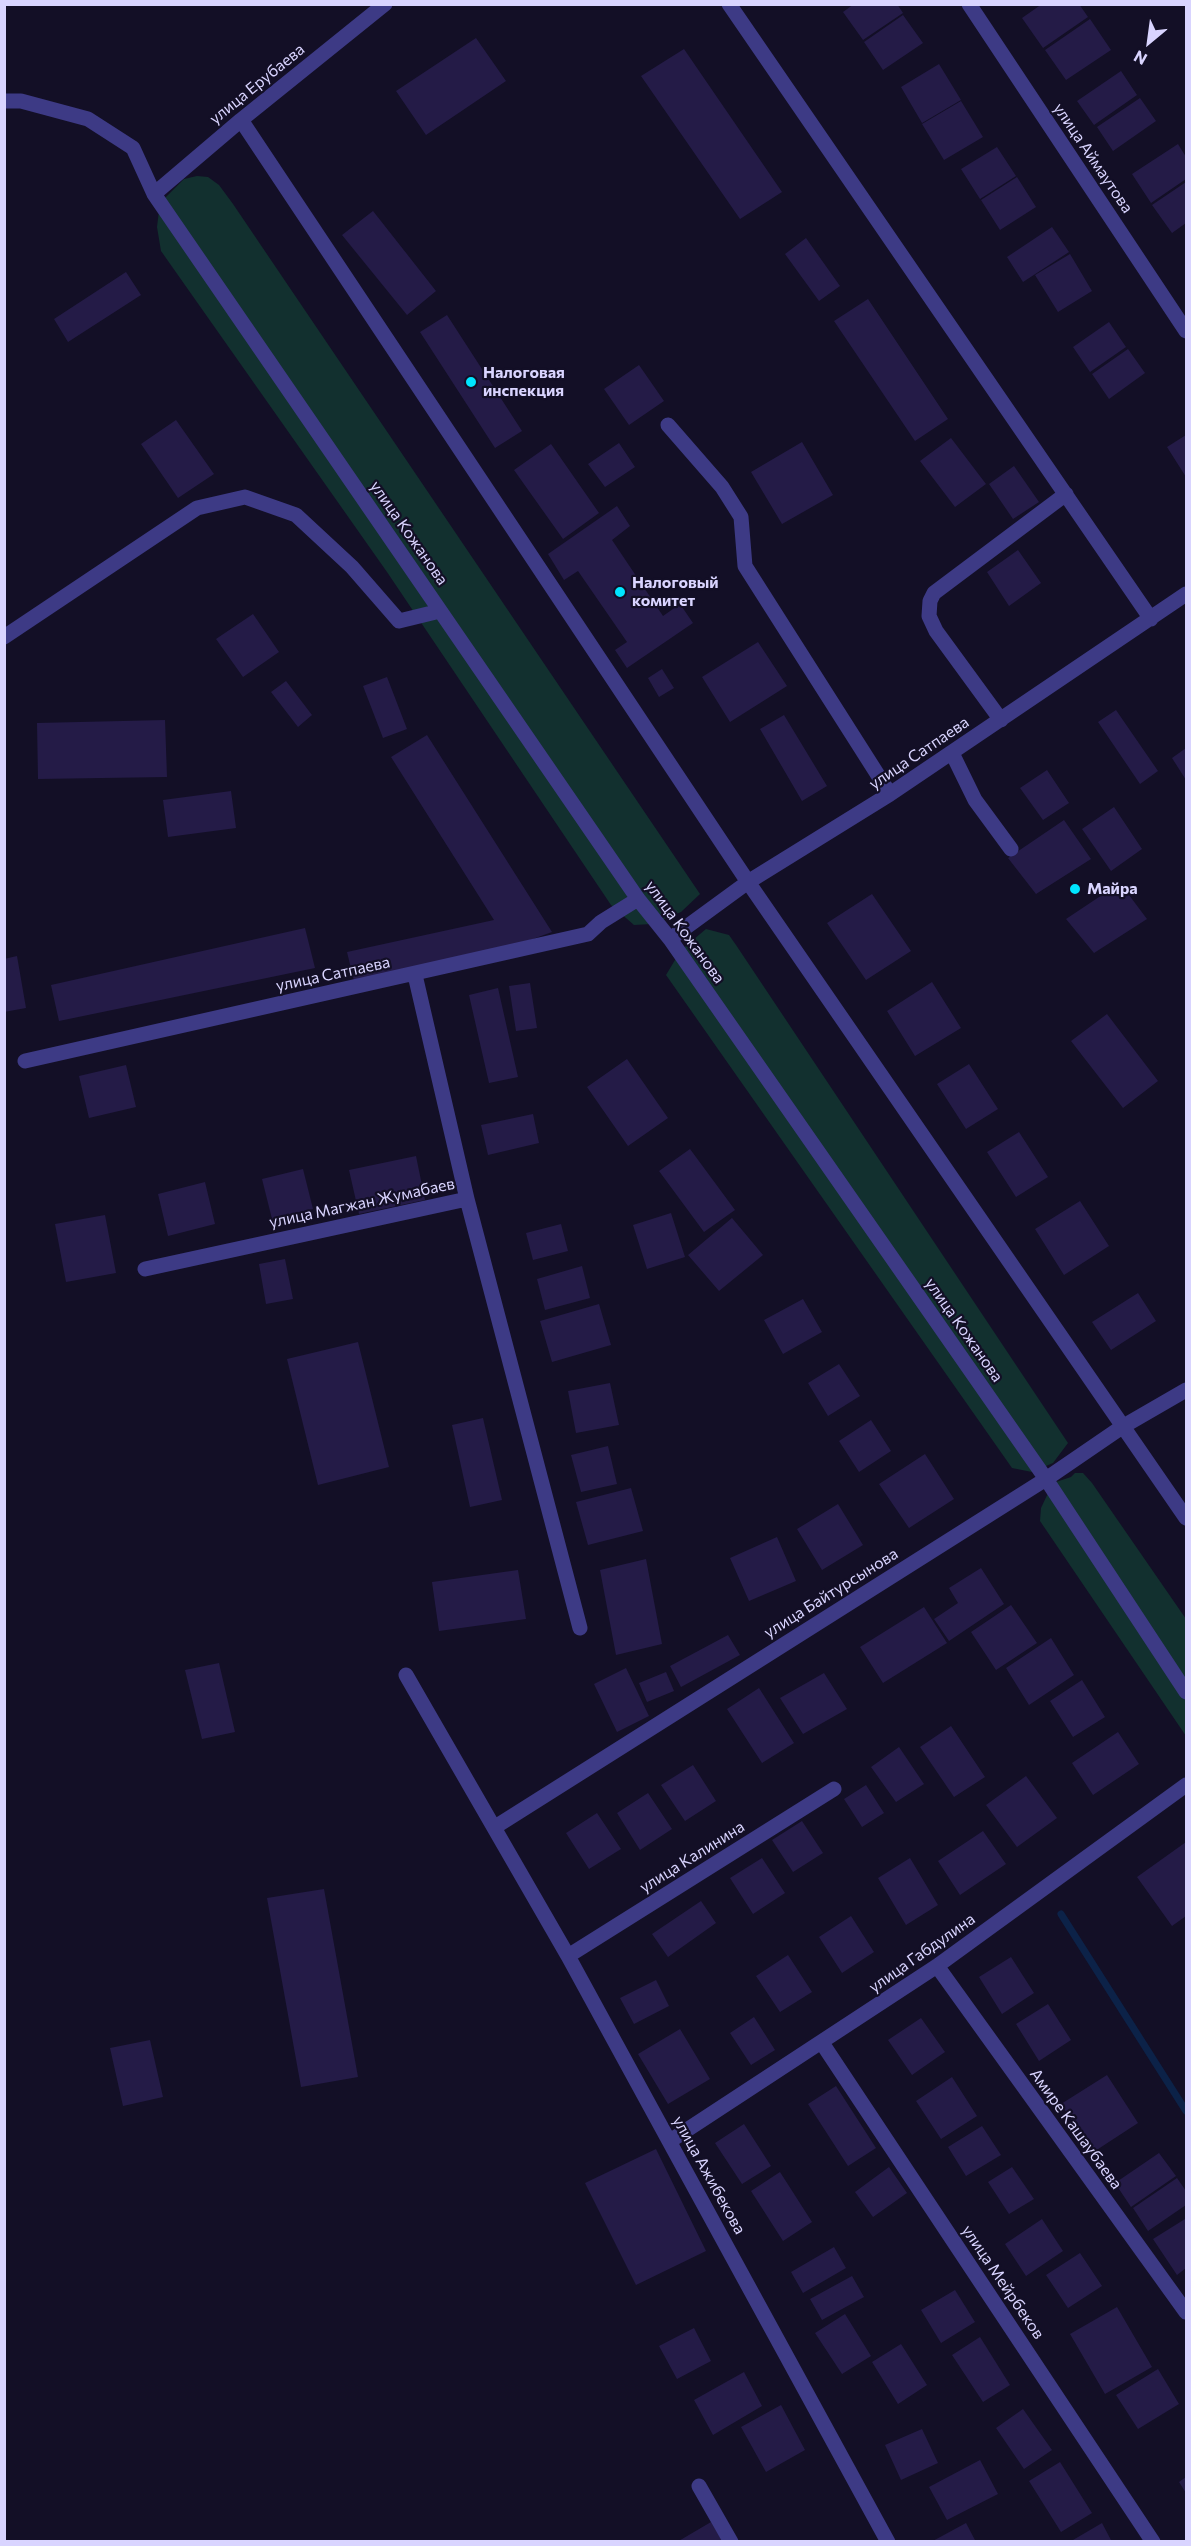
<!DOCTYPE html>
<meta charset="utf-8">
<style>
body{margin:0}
#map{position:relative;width:1191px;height:2546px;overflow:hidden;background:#130f26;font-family:Commissioner,sans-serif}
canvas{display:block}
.frame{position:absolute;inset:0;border:6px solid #d9d4ff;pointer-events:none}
.north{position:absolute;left:1119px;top:12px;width:60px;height:60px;-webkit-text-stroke:4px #130f26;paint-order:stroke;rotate:209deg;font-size:16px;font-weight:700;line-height:24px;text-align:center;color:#d9d4ff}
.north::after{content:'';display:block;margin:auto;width:21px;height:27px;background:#d9d4ff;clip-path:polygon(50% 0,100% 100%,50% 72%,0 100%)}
</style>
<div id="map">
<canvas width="1191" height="2546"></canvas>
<div class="frame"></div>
<div class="north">N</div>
</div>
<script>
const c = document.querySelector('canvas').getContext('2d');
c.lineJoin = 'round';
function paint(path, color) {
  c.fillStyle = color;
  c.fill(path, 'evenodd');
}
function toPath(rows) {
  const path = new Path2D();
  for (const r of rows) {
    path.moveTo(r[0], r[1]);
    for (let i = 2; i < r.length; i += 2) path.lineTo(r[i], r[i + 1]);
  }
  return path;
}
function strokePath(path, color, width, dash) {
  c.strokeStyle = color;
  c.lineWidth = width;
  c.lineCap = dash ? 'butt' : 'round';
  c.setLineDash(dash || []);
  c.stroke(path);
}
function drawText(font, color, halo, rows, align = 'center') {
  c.font = font + ' Commissioner,sans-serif';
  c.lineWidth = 4.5;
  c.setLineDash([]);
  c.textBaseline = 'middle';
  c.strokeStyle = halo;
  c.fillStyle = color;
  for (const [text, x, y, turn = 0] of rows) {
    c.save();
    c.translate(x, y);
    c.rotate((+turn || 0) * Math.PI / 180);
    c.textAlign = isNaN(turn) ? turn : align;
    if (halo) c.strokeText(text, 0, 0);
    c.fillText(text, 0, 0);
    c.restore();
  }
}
const green = toPath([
 [197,176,208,177,219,185,233,204,700,894,681,912,652,924,634,925,611,905,387,572,161,251,157,227,160,203,184,179],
 [706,929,729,935,736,945,1068,1443,1053,1463,1032,1472,1012,1468,666,975,681,950],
 [1075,1473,1083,1473,1092,1483,1186,1619,1186,1736,1040,1521,1041,1508,1050,1489,1056,1482,1071,1477]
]);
const stream = toPath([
 [1061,1914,1186,2111]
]);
const building = toPath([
 [854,4,897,4,903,13,863,40,843,12],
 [1042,4,1079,4,1088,17,1043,48,1022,18],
 [903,15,923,43,883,70,864,42],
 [1090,19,1111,50,1066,80,1045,50],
 [476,38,506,81,426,135,396,91],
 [684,49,782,192,740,219,641,76],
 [939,64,961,100,922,123,901,87],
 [1121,71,1137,95,1094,125,1077,101],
 [1140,98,1156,121,1113,151,1097,127],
 [961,101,983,137,944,160,922,124],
 [1178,144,1186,157,1186,179,1151,203,1132,174],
 [997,147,1016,176,980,199,961,169],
 [1017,177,1036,207,1000,230,981,200],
 [1186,182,1186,223,1172,233,1152,205],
 [373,211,436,291,407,315,342,235],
 [1052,227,1069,252,1023,282,1007,257],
 [806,238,840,286,819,301,785,254],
 [1070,254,1092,291,1058,312,1035,275],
 [126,272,141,295,68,342,54,319],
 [868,299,948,419,915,441,834,321],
 [447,315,522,431,495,448,420,332],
 [1109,322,1126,347,1090,372,1073,347],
 [1128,349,1145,373,1109,399,1092,374],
 [639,365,664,401,629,425,604,389],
 [176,420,214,474,178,498,141,444],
 [1186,435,1186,477,1167,447],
 [951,438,986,484,955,507,920,461],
 [802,442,833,495,782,524,751,472],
 [619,443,635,467,605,487,588,464],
 [551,444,599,513,563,539,514,470],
 [1014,466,1039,502,1013,519,989,484],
 [617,506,630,526,612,540,663,616,680,604,693,623,627,668,615,650,627,642,578,571,564,580,548,554],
 [1018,550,1041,583,1009,606,987,572],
 [253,614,279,652,243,677,216,639],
 [758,642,787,686,730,722,702,677],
 [662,669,674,688,659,697,648,678],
 [387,677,407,729,383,738,363,686],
 [286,681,312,715,298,727,271,692],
 [1116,710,1158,771,1140,784,1098,722],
 [784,715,827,786,802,801,760,729],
 [165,720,167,777,38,779,37,723],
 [427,735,552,932,511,947,354,981,347,952,494,920,391,757],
 [1186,748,1186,780,1172,758],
 [1047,770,1069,803,1043,820,1020,788],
 [231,791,236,828,168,837,163,800],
 [1114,807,1142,849,1111,871,1082,829],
 [1064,820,1091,859,1036,894,1008,858],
 [1120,883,1147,919,1094,953,1066,919],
 [872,894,911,951,866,980,827,923],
 [305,928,315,968,59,1021,51,985],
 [17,956,26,1008,4,1012,4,959],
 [932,982,961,1028,915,1056,887,1011],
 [530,983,537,1028,516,1031,509,986],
 [498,988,518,1077,489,1083,469,995],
 [1107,1014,1158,1081,1123,1108,1071,1041],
 [627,1059,668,1118,628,1146,587,1087],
 [969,1064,998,1109,966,1129,937,1084],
 [126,1065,136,1107,89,1118,79,1076],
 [533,1114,539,1143,488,1155,481,1125],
 [1019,1132,1048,1177,1016,1197,987,1152],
 [690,1149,735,1210,704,1232,659,1171],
 [416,1156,425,1200,359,1214,349,1170],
 [303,1169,313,1209,272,1219,262,1179],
 [205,1182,215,1224,168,1236,158,1194],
 [1080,1201,1109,1246,1064,1275,1035,1229],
 [671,1213,685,1257,647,1269,633,1225],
 [105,1215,116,1273,66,1282,55,1224],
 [732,1218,763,1255,719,1291,688,1255],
 [561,1224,568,1251,533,1260,526,1233],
 [285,1259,293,1299,266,1304,259,1264],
 [582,1266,590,1298,545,1310,537,1279],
 [1138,1293,1156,1321,1111,1350,1092,1322],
 [803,1299,822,1332,783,1354,764,1320],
 [599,1304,611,1345,552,1362,540,1321],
 [358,1342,389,1467,318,1485,287,1359],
 [839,1364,860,1396,828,1416,808,1383],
 [610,1383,619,1425,576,1433,568,1391],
 [483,1418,502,1500,470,1507,452,1425],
 [871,1420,891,1451,859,1472,839,1441],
 [608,1446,617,1484,581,1492,571,1455],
 [925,1454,954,1499,909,1528,879,1484],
 [631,1488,643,1531,588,1545,576,1502],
 [838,1504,863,1545,822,1570,797,1529],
 [777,1537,796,1581,749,1601,730,1558],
 [646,1559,662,1644,616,1655,600,1570],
 [981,1568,1004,1604,949,1641,934,1619,958,1603,949,1588],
 [518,1570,526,1619,439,1631,432,1582],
 [1011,1605,1037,1643,996,1670,971,1632],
 [924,1607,947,1643,883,1683,860,1647],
 [728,1635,740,1655,681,1687,670,1666],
 [1051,1638,1074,1675,1029,1705,1006,1668],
 [219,1663,235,1732,202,1739,185,1670],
 [626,1668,649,1716,617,1732,594,1684],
 [666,1672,674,1691,647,1702,639,1683],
 [824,1673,847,1709,803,1734,780,1698],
 [1082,1680,1105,1717,1073,1737,1050,1701],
 [759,1688,794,1743,762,1763,727,1709],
 [951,1726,985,1777,954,1797,920,1747],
 [1118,1732,1139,1764,1093,1795,1072,1763],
 [899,1747,924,1784,896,1802,871,1767],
 [693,1765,716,1801,685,1821,661,1785],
 [1026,1776,1057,1818,1017,1847,986,1805],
 [866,1785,884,1813,862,1827,844,1799],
 [648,1793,672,1829,640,1850,617,1813],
 [597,1813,621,1849,589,1869,566,1833],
 [802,1821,823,1853,793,1872,772,1840],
 [983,1831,1006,1864,960,1895,938,1861],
 [1186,1842,1186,1916,1172,1926,1137,1877],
 [762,1858,785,1893,753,1914,730,1878],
 [910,1858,938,1905,906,1925,878,1878],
 [324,1889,358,2077,301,2087,267,1898],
 [701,1901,716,1923,668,1957,652,1934],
 [851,1916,874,1952,842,1973,819,1937],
 [788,1955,812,1992,780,2012,756,1976],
 [1011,1957,1034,1993,1002,2014,979,1977],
 [656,1980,669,2006,634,2024,620,1998],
 [1048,2004,1071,2040,1039,2061,1016,2024],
 [754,2017,775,2050,751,2065,730,2033],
 [921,2018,945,2052,912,2075,888,2040],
 [680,2029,710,2079,668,2104,638,2054],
 [150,2040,163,2097,123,2106,110,2048],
 [1107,2075,1138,2123,1092,2153,1061,2104],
 [952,2077,977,2116,941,2139,916,2101],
 [836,2086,876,2148,848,2166,808,2104],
 [744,2124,771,2166,742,2184,715,2143],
 [982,2126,1001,2155,966,2176,948,2147],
 [656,2149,706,2251,636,2285,585,2183],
 [1159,2153,1176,2176,1131,2207,1115,2183],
 [889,2167,907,2193,873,2217,855,2192],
 [1012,2167,1034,2199,1009,2214,988,2182],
 [780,2172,812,2222,783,2241,751,2191],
 [1177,2178,1186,2191,1186,2205,1148,2231,1133,2208],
 [1042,2219,1063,2251,1026,2276,1005,2244],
 [1185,2219,1186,2268,1177,2275,1153,2239],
 [834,2247,846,2268,803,2293,791,2272],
 [1080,2253,1102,2286,1068,2308,1046,2275],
 [852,2276,864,2297,822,2320,810,2299],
 [955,2290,975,2322,941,2343,921,2310],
 [1117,2307,1152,2367,1105,2394,1070,2334],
 [845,2314,871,2356,842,2374,815,2333],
 [694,2328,711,2361,677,2379,659,2346],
 [980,2337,1010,2385,983,2402,952,2355],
 [901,2344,927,2385,898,2404,872,2362],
 [1158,2369,1179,2404,1138,2429,1116,2395],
 [744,2372,762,2406,713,2435,694,2400],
 [781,2405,805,2450,766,2472,741,2427],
 [1023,2409,1052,2450,1024,2469,996,2428],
 [922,2429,938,2463,901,2480,885,2445],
 [980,2460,998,2494,947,2520,929,2487],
 [1060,2462,1092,2513,1061,2532,1029,2481],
 [1186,2477,1186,2493,1179,2482],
 [711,2522,723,2542,677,2542],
 [966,2523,976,2542,931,2542],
 [1102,2523,1112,2542,1075,2542,1073,2540]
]);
const minor = toPath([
 [729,4,1151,619],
 [969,4,1186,331],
 [4,101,21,101,88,119,133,148,154,194,638,899,670,939,1046,1479,1186,1692],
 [241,120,748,882,1186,1518],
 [154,194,241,120,385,4],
 [668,425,722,487,741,517,745,566,890,794],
 [4,637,197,508,245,497,296,515,352,567,399,621,440,611],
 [1001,720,936,631,929,616,930,601,934,593,1066,494],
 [952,753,975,800,1011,849],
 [670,939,748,882,890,794,1186,594],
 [25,1061,588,934,601,922,638,899],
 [467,1199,580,1628],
 [145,1269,467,1199,415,975],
 [406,1675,568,1956,888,2542],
 [495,1827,1046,1479,1122,1427,1186,1390],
 [568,1956,834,1789],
 [937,1966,1186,2312],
 [822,2043,1153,2542],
 [670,2141,937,1966,1186,1785],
 [699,2486,731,2542]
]);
const markers = [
 [471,382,6,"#00e5ff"],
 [620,592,6,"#00e5ff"],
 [1075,889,6,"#00e5ff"]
];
const streetNames = [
 ["улица Ерубаева",257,84,-39],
 ["улица Аймаутова",1093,158,56],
 ["улица Кожанова",409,533,55],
 ["улица Сатпаева",919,753,-34],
 ["улица Кожанова",685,932,54],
 ["улица Сатпаева",333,974,-12],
 ["улица Магжан Жумабаев",362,1203,-12],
 ["улица Кожанова",964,1330,55],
 ["улица Байтурсынова",831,1593,-32],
 ["улица Калинина",692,1857,-32],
 ["улица Габдулина",922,1953,-35],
 ["Амире Кашаубаева",1076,2129,54],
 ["улица Ажибекова",709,2175,61],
 ["улица Мейрбеков",1003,2282,56]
];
const poiNames = [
 ["Налоговая",483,373],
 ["инспекция",483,391],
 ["Налоговый",632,583],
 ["комитет",632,601],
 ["Майра",1087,889]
];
paint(green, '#12302f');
strokePath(stream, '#0c2248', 7);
paint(building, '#241b47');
strokePath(minor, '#3d3a85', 15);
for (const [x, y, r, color] of markers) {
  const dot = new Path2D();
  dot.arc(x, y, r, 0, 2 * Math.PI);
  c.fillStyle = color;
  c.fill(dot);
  strokePath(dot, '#130f26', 2);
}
drawText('16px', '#d9d4ff', '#130f26', streetNames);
drawText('bold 16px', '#d9d4ff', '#130f26', poiNames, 'left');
</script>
